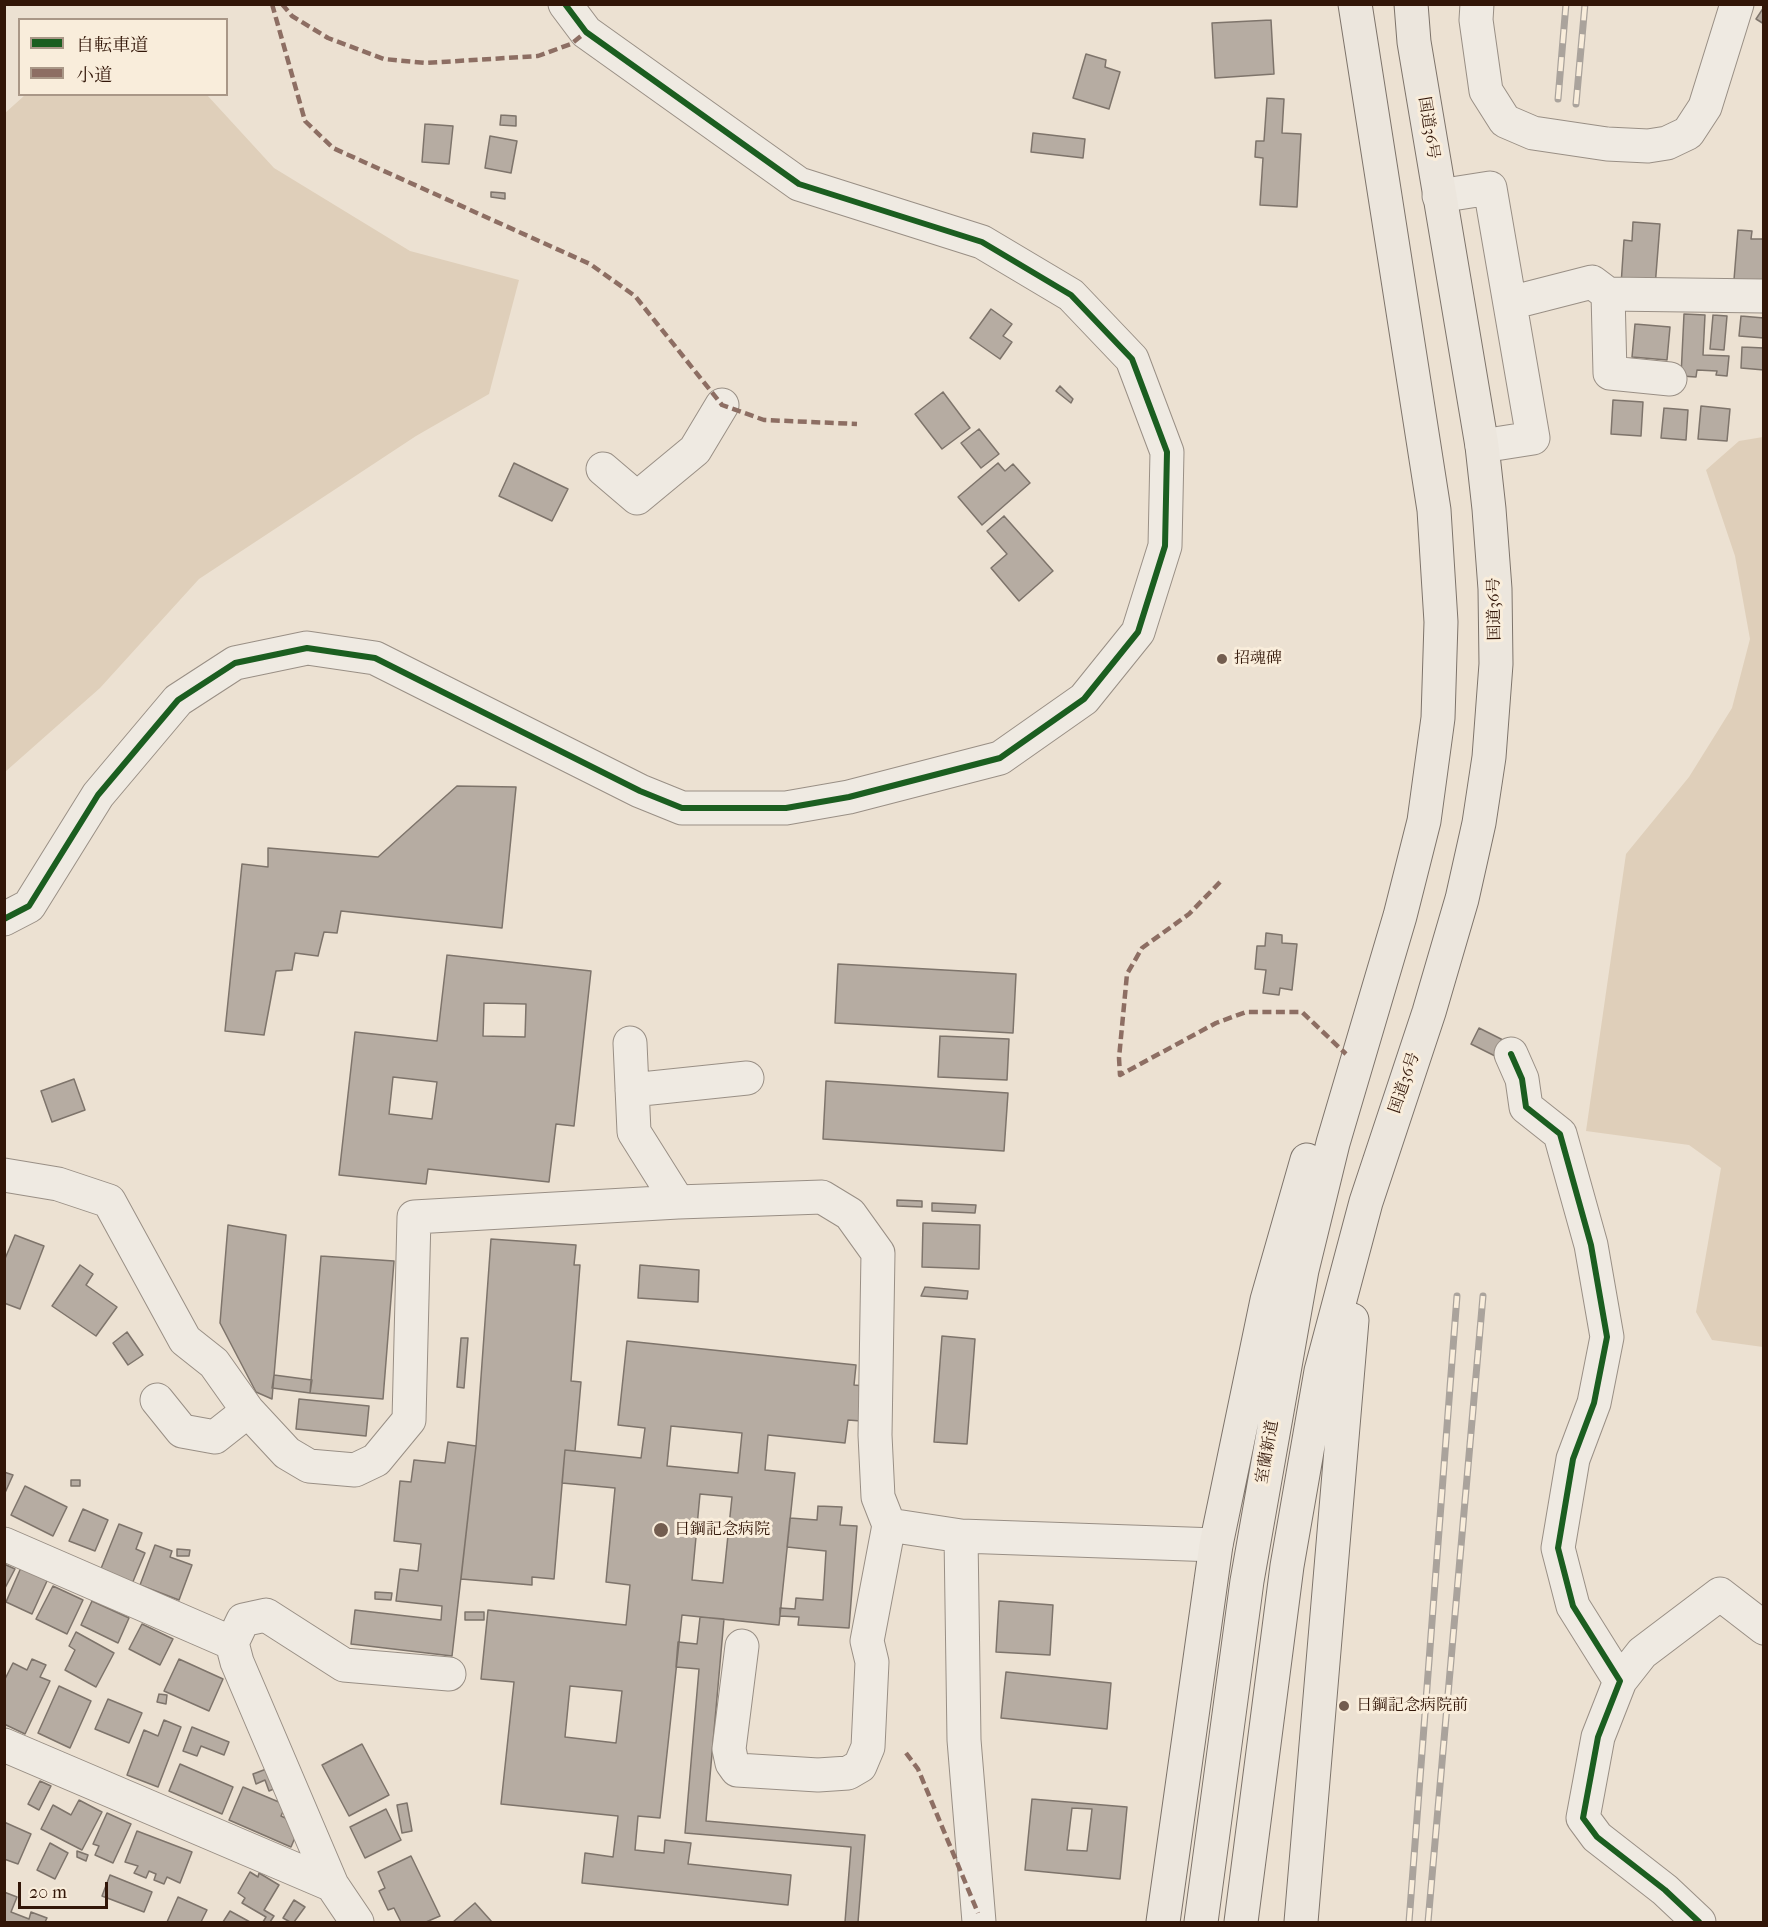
<!DOCTYPE html>
<meta charset="utf-8">
<style>
body{margin:0}
#map{position:relative;width:1768px;height:1927px;overflow:hidden;background:#ece1d2;font-family:"IM FELL French Canon","Noto Serif JP",serif}
canvas{display:block}
.frame{position:absolute;inset:0;border:6px solid #321608;pointer-events:none}
.legend{position:absolute;left:18px;top:18px;width:210px;height:78px;box-sizing:border-box;background:#f9eddb;border:2px solid #a99787;margin:0;padding:8px 10px;list-style:none;font-size:18px;color:#321608}
.legend li{display:flex;align-items:center;gap:12px;height:30px}
.legend b{width:30px;border:2px solid #a99787}
.scale{position:absolute;left:18px;top:1882px;width:90px;height:27px;box-sizing:border-box;border:3px solid #321608;border-top:0;padding-left:8px;font-size:18px;line-height:21px;white-space:nowrap;color:#321608;-webkit-text-stroke:4px #f9eddb;paint-order:stroke}
</style>
<div id="map">
<canvas width="1768" height="1927"></canvas>
<div class="frame"></div>
<ul class="legend">
<li><b style="height:8px;background:#1b5e20"></b>自転車道</li>
<li><b style="height:8px;background:#8d6e63"></b>小道</li>
</ul>
<div class="scale">20 m</div>
</div>
<script>
const c = document.querySelector('canvas').getContext('2d');
c.lineJoin = 'round';
function paint(path, color) {
  c.fillStyle = color;
  c.fill(path, 'evenodd');
}
function toPath(rows) {
  const path = new Path2D();
  for (const r of rows) {
    path.moveTo(r[0], r[1]);
    for (let i = 2; i < r.length; i += 2) path.lineTo(r[i], r[i + 1]);
  }
  return path;
}
function strokePath(path, color, width, dash) {
  c.strokeStyle = color;
  c.lineWidth = width;
  c.lineCap = dash ? 'butt' : 'round';
  c.setLineDash(dash || []);
  c.stroke(path);
}
function drawText(font, color, halo, rows, align = 'center') {
  c.font = font + ' "IM FELL French Canon","Noto Serif JP",serif';
  c.lineWidth = 6;
  c.setLineDash([]);
  c.textBaseline = 'middle';
  c.strokeStyle = halo;
  c.fillStyle = color;
  for (const [text, x, y, turn = 0] of rows) {
    c.save();
    c.translate(x, y);
    c.rotate((+turn || 0) * Math.PI / 180);
    c.textAlign = isNaN(turn) ? turn : align;
    if (halo) c.strokeText(text, 0, 0);
    c.fillText(text, 0, 0);
    c.restore();
  }
}
const green = toPath([
 [25,95,207,95,274,168,410,251,519,280,489,394,416,436,199,579,100,688,5,772,4,114],
 [1763,437,1764,437,1763,1347,1712,1340,1696,1312,1721,1168,1689,1145,1586,1131,1626,854,1689,777,1732,708,1750,639,1735,556,1706,470,1739,441]
]);
const building = toPath([
 [1764,7,1764,24,1756,19,1764,7],
 [1271,20,1274,74,1215,78,1212,23,1271,20],
 [1086,54,1106,60,1105,67,1120,72,1109,109,1073,98,1086,54],
 [1267,98,1284,99,1282,133,1301,134,1297,207,1260,205,1263,158,1255,157,1256,141,1264,141,1267,98],
 [501,115,516,116,516,126,500,125,501,115],
 [425,124,453,126,449,164,422,162,425,124],
 [1033,133,1085,139,1083,158,1031,152,1033,133],
 [490,136,517,141,511,173,485,168,490,136],
 [491,192,505,193,505,199,491,197,491,192],
 [1633,222,1660,224,1655,287,1621,285,1624,240,1632,241,1633,222],
 [1738,230,1752,231,1751,239,1764,239,1764,294,1733,292,1738,230],
 [991,309,1012,324,1003,336,1012,342,1000,359,970,338,991,309],
 [1684,314,1705,315,1703,355,1729,356,1727,376,1716,375,1717,371,1697,370,1696,377,1681,376,1684,314],
 [1713,315,1727,316,1724,350,1710,349,1713,315],
 [1741,316,1764,318,1764,338,1739,336,1741,316],
 [1635,324,1670,327,1667,360,1632,357,1635,324],
 [1742,347,1764,348,1764,370,1741,368,1742,347],
 [1060,386,1073,399,1071,403,1056,391,1060,386],
 [943,392,970,428,942,449,915,414,943,392],
 [1613,400,1643,402,1641,436,1611,434,1613,400],
 [1701,406,1730,409,1727,441,1698,439,1701,406],
 [1664,408,1688,410,1686,440,1661,438,1664,408],
 [979,429,999,454,981,468,961,443,979,429],
 [514,463,568,489,552,521,499,496,514,463],
 [998,463,1005,471,1013,464,1030,483,982,525,958,497,998,463],
 [1004,516,1053,571,1019,601,991,568,1007,554,987,531,1004,516],
 [457,786,516,787,502,928,341,911,337,933,324,932,318,956,295,953,292,970,276,971,264,1035,225,1031,242,864,268,867,268,848,378,857,457,786],
 [1266,933,1282,935,1282,943,1297,944,1292,990,1280,988,1279,995,1263,993,1266,970,1255,969,1257,946,1265,946,1266,933],
 [447,955,591,971,574,1126,556,1124,549,1182,428,1169,426,1184,339,1175,355,1032,437,1041,447,955],
 [484,1003,526,1004,525,1037,483,1036,484,1003],
 [393,1077,437,1082,432,1119,389,1114,393,1077],
 [838,964,1016,974,1013,1033,835,1023,838,964],
 [1479,1028,1513,1045,1505,1061,1471,1044,1479,1028],
 [940,1036,1009,1039,1007,1080,938,1077,940,1036],
 [74,1079,85,1110,52,1122,41,1091,74,1079],
 [826,1081,1008,1093,1004,1151,823,1139,826,1081],
 [897,1200,922,1201,922,1207,897,1206,897,1200],
 [932,1203,976,1205,975,1213,932,1211,932,1203],
 [923,1223,980,1225,979,1269,922,1267,923,1223],
 [228,1225,286,1235,272,1399,256,1392,220,1323,228,1225],
 [15,1235,44,1246,20,1309,4,1303,4,1261,15,1235],
 [491,1239,576,1245,574,1265,580,1265,571,1381,581,1382,575,1451,565,1450,554,1579,532,1577,532,1585,461,1579,476,1446,491,1239],
 [321,1256,394,1261,383,1399,310,1393,321,1256],
 [80,1265,93,1274,86,1285,117,1307,96,1336,52,1306,80,1265],
 [640,1265,699,1270,698,1302,638,1298,640,1265],
 [925,1287,968,1291,967,1299,921,1296,925,1287],
 [127,1332,143,1355,128,1365,113,1343,127,1332],
 [942,1336,975,1339,967,1444,934,1442,942,1336],
 [461,1338,468,1338,464,1388,457,1387,461,1338],
 [627,1341,856,1365,854,1385,865,1386,861,1421,848,1420,845,1443,768,1435,765,1470,795,1473,779,1625,682,1615,660,1818,638,1816,635,1850,664,1853,665,1840,691,1843,688,1864,791,1875,788,1905,582,1883,585,1853,613,1857,618,1816,501,1804,514,1682,481,1679,488,1610,626,1625,630,1585,606,1582,615,1488,562,1483,565,1450,641,1458,645,1428,618,1425,627,1341],
 [671,1426,742,1433,738,1473,667,1466,671,1426],
 [700,1494,732,1497,723,1583,692,1580,700,1494],
 [570,1686,622,1691,616,1743,565,1737,570,1686],
 [274,1375,312,1380,310,1393,272,1388,274,1375],
 [299,1399,369,1406,366,1436,296,1429,299,1399],
 [448,1442,476,1446,452,1656,351,1644,355,1610,441,1620,442,1606,396,1601,400,1569,418,1571,421,1544,394,1541,400,1481,411,1482,414,1460,445,1463,448,1442],
 [4,1472,13,1475,4,1495,4,1472],
 [71,1480,80,1480,80,1486,71,1486,71,1480],
 [25,1486,67,1507,53,1536,11,1515,25,1486],
 [818,1506,842,1507,840,1525,857,1526,849,1628,798,1625,799,1617,780,1616,780,1608,795,1609,796,1598,823,1600,826,1551,787,1547,790,1518,817,1520,818,1506],
 [83,1509,108,1520,95,1551,69,1541,83,1509],
 [119,1524,142,1533,136,1549,145,1553,132,1584,100,1571,119,1524],
 [155,1545,172,1551,170,1557,192,1565,179,1600,140,1585,155,1545],
 [177,1549,190,1550,189,1556,177,1556,177,1549],
 [23,1563,47,1581,32,1614,6,1602,23,1563],
 [4,1564,15,1569,4,1590,4,1564],
 [53,1586,83,1600,67,1634,36,1619,53,1586],
 [375,1592,392,1593,391,1600,375,1599,375,1592],
 [92,1601,129,1618,118,1643,81,1625,92,1601],
 [999,1601,1053,1605,1050,1655,996,1652,999,1601],
 [465,1612,484,1612,484,1620,465,1620,465,1612],
 [700,1617,724,1619,706,1821,865,1835,858,1922,845,1922,851,1847,685,1833,699,1669,676,1667,678,1642,697,1644,700,1617],
 [142,1624,173,1639,160,1665,129,1649,142,1624],
 [76,1632,114,1653,96,1687,65,1670,75,1650,69,1646,76,1632],
 [32,1659,46,1665,40,1677,50,1681,25,1734,4,1724,4,1681,13,1663,27,1670,32,1659],
 [179,1659,223,1679,209,1711,164,1691,179,1659],
 [1006,1672,1111,1683,1107,1729,1001,1718,1006,1672],
 [59,1686,91,1701,70,1748,38,1733,59,1686],
 [159,1694,167,1695,166,1704,157,1702,159,1694],
 [108,1699,142,1713,129,1743,95,1729,108,1699],
 [164,1720,181,1727,158,1787,127,1775,144,1730,158,1736,164,1720],
 [192,1727,229,1742,224,1755,201,1746,197,1756,183,1751,192,1727],
 [362,1744,389,1795,349,1816,322,1765,362,1744],
 [180,1764,233,1787,222,1814,169,1791,180,1764],
 [269,1768,276,1788,269,1791,265,1780,256,1784,253,1774,269,1768],
 [40,1781,51,1786,39,1810,28,1804,40,1781],
 [243,1787,286,1805,281,1816,296,1823,297,1833,291,1847,229,1820,243,1787],
 [1032,1799,1127,1807,1120,1879,1025,1870,1032,1799],
 [1072,1808,1092,1809,1087,1851,1067,1850,1072,1808],
 [79,1800,102,1812,82,1850,41,1829,53,1805,71,1815,79,1800],
 [407,1803,412,1831,402,1833,397,1805,407,1803],
 [386,1809,401,1840,365,1858,350,1827,386,1809],
 [107,1813,131,1824,113,1863,95,1855,99,1846,93,1844,107,1813],
 [4,1822,31,1834,18,1864,4,1859,4,1822],
 [137,1831,192,1852,180,1883,167,1877,164,1884,154,1880,156,1874,149,1871,146,1878,134,1873,138,1866,125,1862,137,1831],
 [50,1843,68,1853,55,1879,37,1870,50,1843],
 [77,1851,88,1855,86,1861,77,1857,77,1851],
 [411,1856,440,1916,426,1922,401,1922,394,1908,388,1910,379,1891,385,1888,378,1872,411,1856],
 [250,1872,258,1877,259,1873,279,1885,264,1910,274,1916,270,1922,263,1922,266,1917,242,1903,245,1898,238,1893,250,1872],
 [110,1875,152,1892,144,1912,102,1896,110,1875],
 [4,1892,17,1897,11,1912,29,1919,31,1912,47,1918,45,1922,4,1922,4,1892],
 [178,1897,207,1910,201,1922,167,1922,178,1897],
 [294,1900,305,1907,294,1922,290,1922,283,1918,294,1900],
 [475,1903,492,1922,453,1922,475,1903],
 [230,1911,250,1922,223,1922,230,1911]
]);
const minor = toPath([
 [1477,4,1476,20,1486,91,1505,121,1533,133,1607,144,1648,146,1667,143,1688,133,1705,107,1737,4],
 [1439,196,1490,188,1533,438,1482,446],
 [1608,294,1610,373,1670,379],
 [1510,303,1592,282,1608,294,1764,296],
 [603,469,637,498,695,450,722,405],
 [4,919,29,906,98,795,178,700,235,663,307,648,375,658,640,791,682,808,786,808,849,797,1000,758,1084,699,1138,632,1165,546,1167,452,1132,359,1071,295,982,242,799,184,586,32,565,4],
 [630,1043,634,1132,678,1202],
 [1511,1054,1522,1079,1526,1107,1560,1134,1591,1245,1607,1337,1594,1403,1573,1459,1558,1548,1573,1606,1620,1681,1598,1737,1583,1818,1597,1837,1665,1890,1699,1922],
 [632,1090,747,1078],
 [4,1175,58,1184,109,1201,185,1340,214,1363,248,1411,287,1453,309,1466,355,1470,376,1460,409,1420,414,1217,678,1202,822,1197,850,1214,878,1253,875,1435,878,1497,889,1525,867,1641,872,1662,868,1747,860,1766,848,1773,818,1775,737,1770,732,1763,729,1749,742,1646],
 [157,1400,182,1431,215,1437,248,1411],
 [889,1525,961,1536,1216,1545],
 [961,1536,964,1740,979,1922],
 [4,1544,232,1643],
 [1620,1681,1642,1653,1720,1594,1764,1628],
 [4,1745,332,1885,357,1922],
 [332,1885,237,1662,232,1643,243,1620,266,1615,344,1665,449,1674]
]);
const highway = toPath([
 [1163,1922,1216,1545,1267,1300,1307,1160],
 [1201,1922,1247,1581,1302,1270,1333,1143,1400,916,1424,821,1438,718,1441,622,1434,510,1355,4],
 [1241,1922,1287,1566,1321,1371,1366,1202,1429,1012,1462,899,1479,823,1489,757,1496,664,1495,589,1489,509,1482,446,1414,42,1411,4],
 [1301,1922,1352,1320]
]);
const rail = toPath([
 [1558,99,1566,4],
 [1576,104,1585,4],
 [1409,1922,1457,1296],
 [1428,1922,1483,1296]
]);
const quiet = toPath([
 [272,4,305,121,333,148,590,264,635,296,722,405,764,420,857,424],
 [282,4,292,16,328,38,384,59,426,63,538,56,571,44,586,32],
 [1220,882,1189,914,1142,948,1127,974,1119,1058,1120,1075,1216,1023,1246,1012,1302,1012,1346,1054],
 [906,1753,918,1769,978,1913]
]);
const cycleway = toPath([
 [4,919,29,906,98,795,178,700,235,663,307,648,375,658,640,791,682,808,786,808,849,797,1000,758,1084,699,1138,632,1165,546,1167,452,1132,359,1071,295,982,242,799,184,586,32,565,4],
 [1511,1054,1522,1079,1526,1107,1560,1134,1591,1245,1607,1337,1594,1403,1573,1459,1558,1548,1573,1606,1620,1681,1598,1737,1583,1818,1597,1837,1665,1890,1699,1922]
]);
const markers = [
 [1222,659,6,"#735d4f"],
 [661,1530,8,"#735d4f"],
 [1344,1706,6,"#735d4f"]
];
const streetNames = [
 ["国道36号",1428,128,81],
 ["国道36号",1495,609,-91],
 ["国道36号",1405,1083,-71],
 ["室蘭新道",1268,1452,-80]
];
const poiNames = [
 ["招魂碑",1234,659],
 ["日鋼記念病院",674,1530],
 ["日鋼記念病院前",1356,1706]
];
paint(green, '#dfcfba');
paint(building, '#b6aca2');
strokePath(building, '#7e746b', 1.5);
strokePath(minor, '#998f85', 35);
strokePath(highway, '#7e746b', 35);
strokePath(minor, '#efeae2', 33);
strokePath(highway, '#ece6dd', 33);
strokePath(rail, '#aaa39c', 7);
strokePath(rail, '#f9eddb', 4.5, [14]);
strokePath(quiet, '#8d6e63', 4.5, [9, 4.5]);
strokePath(cycleway, '#1b5e20', 6);
for (const [x, y, r, color] of markers) {
  const dot = new Path2D();
  dot.arc(x, y, r, 0, 2 * Math.PI);
  c.fillStyle = color;
  c.fill(dot);
  strokePath(dot, '#f9eddb', 2);
}
drawText('16px', '#321608', '#f9eddb', streetNames);
drawText('16px', '#321608', '#f9eddb', poiNames, 'left');
</script>
